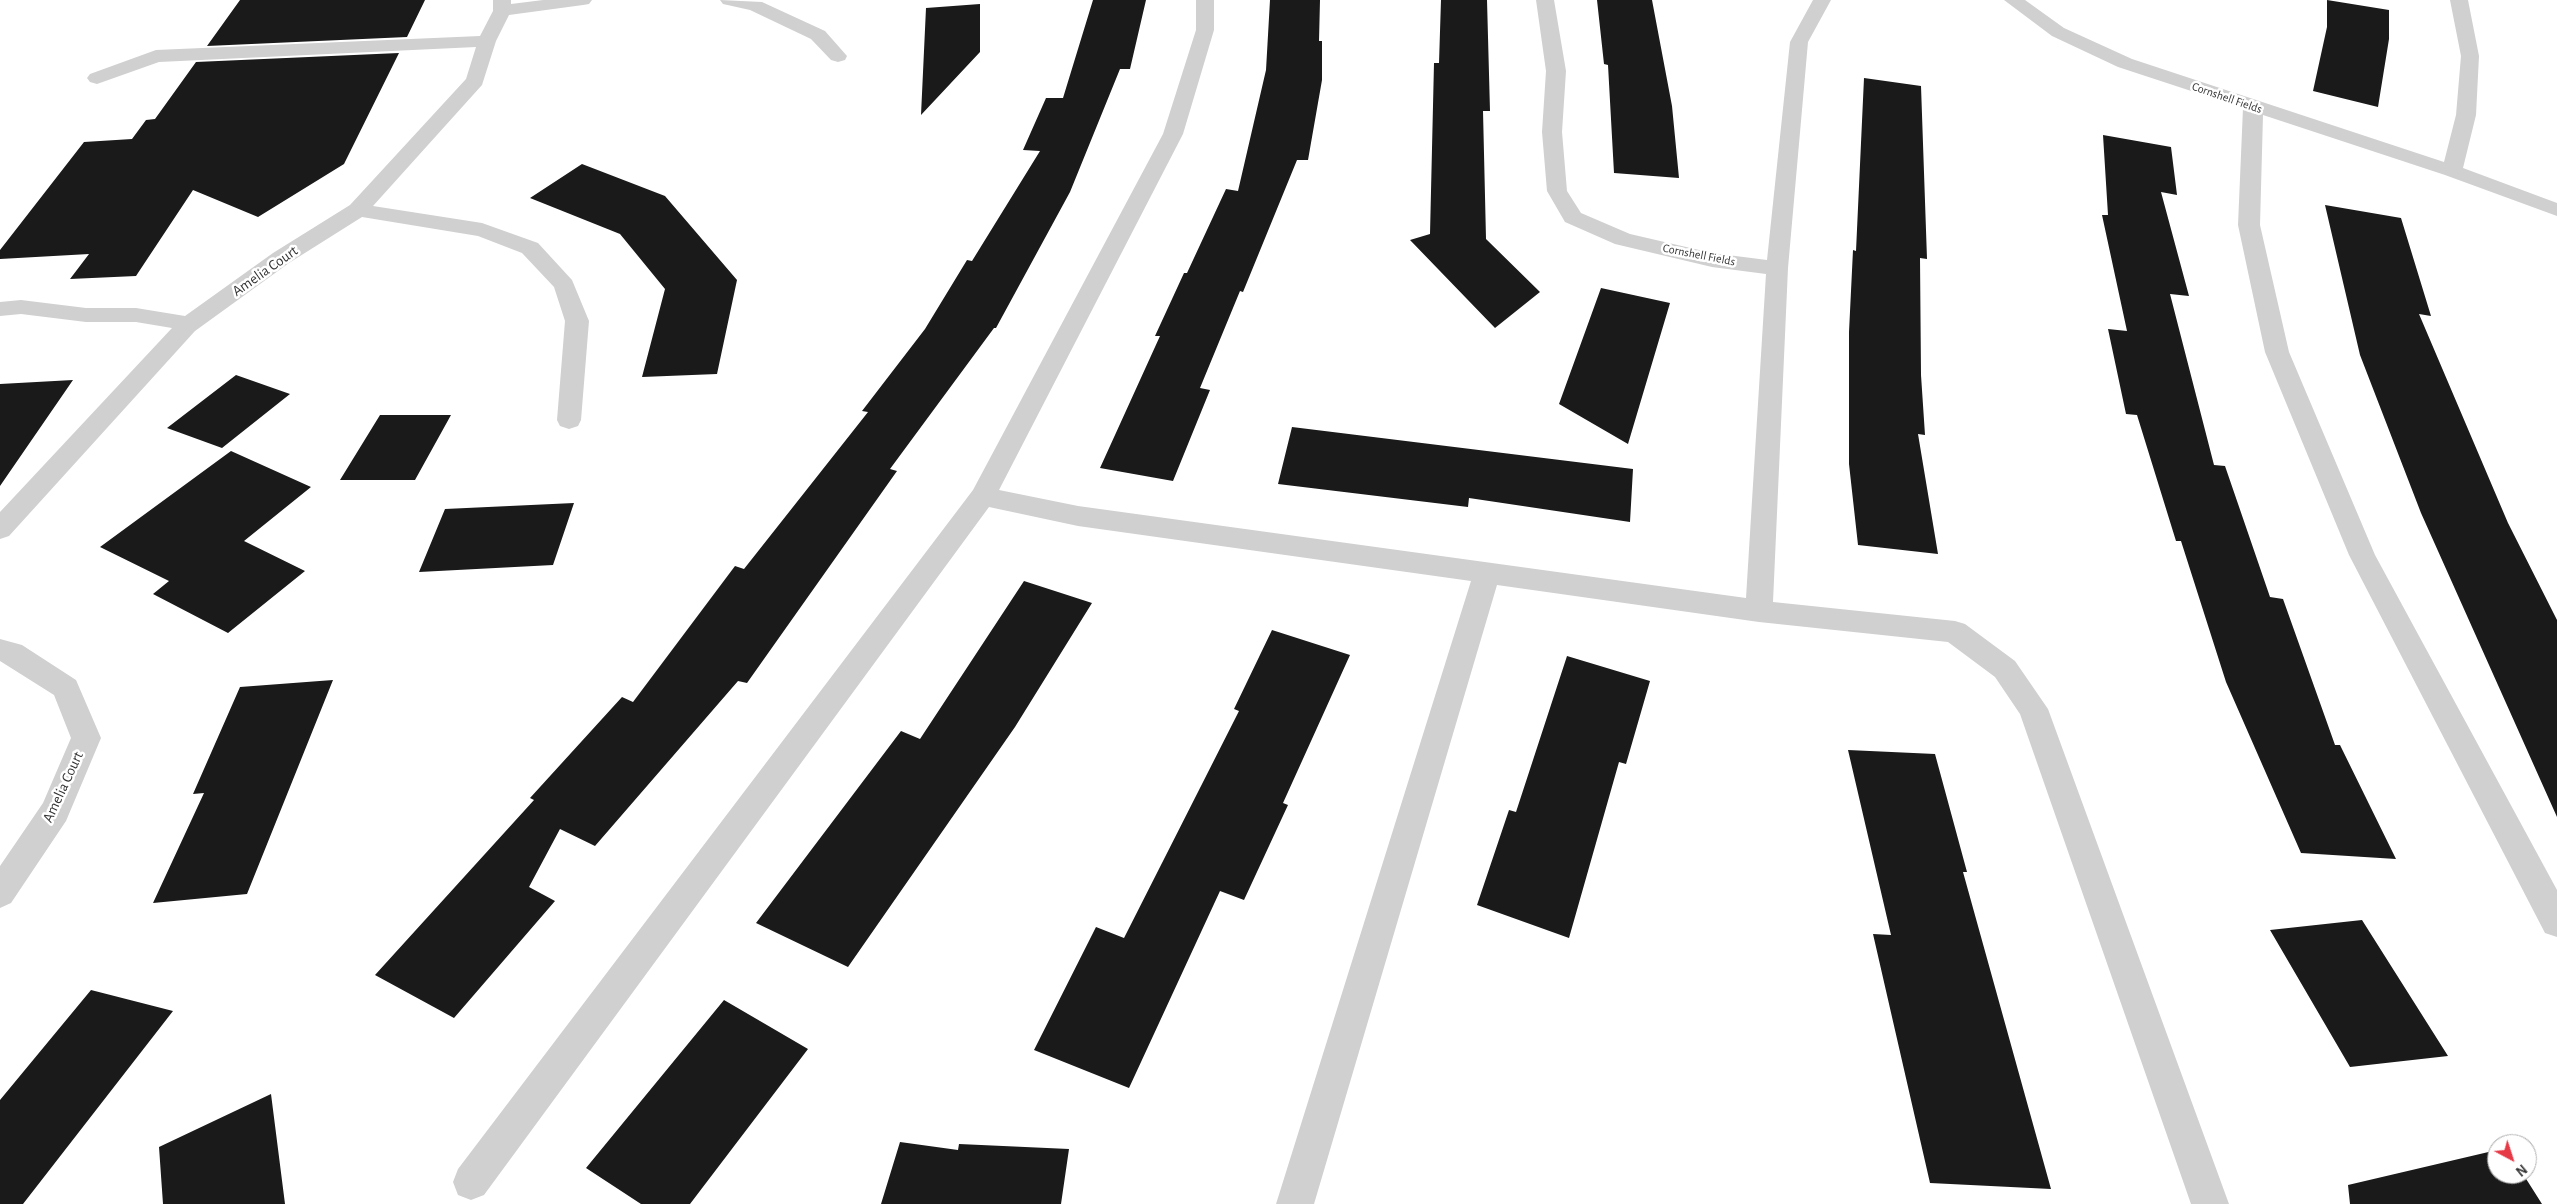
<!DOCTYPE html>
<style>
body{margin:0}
#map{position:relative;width:2557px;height:1204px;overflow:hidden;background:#fff;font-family:"Alegreya Sans",sans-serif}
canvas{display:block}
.north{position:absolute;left:2487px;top:1134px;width:50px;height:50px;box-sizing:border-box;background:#fff;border:1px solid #adadad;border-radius:50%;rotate:140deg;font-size:14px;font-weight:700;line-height:20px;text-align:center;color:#333}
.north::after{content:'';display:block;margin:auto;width:18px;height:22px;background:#e63946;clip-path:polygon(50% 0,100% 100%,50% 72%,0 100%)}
</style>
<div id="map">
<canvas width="2557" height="1204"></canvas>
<div class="north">N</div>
</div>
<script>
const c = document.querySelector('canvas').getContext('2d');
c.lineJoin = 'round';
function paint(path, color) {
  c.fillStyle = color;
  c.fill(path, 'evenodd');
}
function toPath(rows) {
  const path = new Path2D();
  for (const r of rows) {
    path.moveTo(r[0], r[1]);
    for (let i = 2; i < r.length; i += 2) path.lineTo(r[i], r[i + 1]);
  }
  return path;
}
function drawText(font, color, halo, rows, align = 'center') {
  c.font = font + ' "Alegreya Sans",sans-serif';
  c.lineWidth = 5;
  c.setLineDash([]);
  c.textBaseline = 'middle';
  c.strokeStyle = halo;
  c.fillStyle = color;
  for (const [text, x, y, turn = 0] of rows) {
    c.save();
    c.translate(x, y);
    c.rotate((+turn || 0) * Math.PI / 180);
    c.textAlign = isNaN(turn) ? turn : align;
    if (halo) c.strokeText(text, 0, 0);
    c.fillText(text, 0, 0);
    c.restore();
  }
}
const building = toPath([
 [240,0,425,0,407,37,207,46],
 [1093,0,1146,0,1130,69,1120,69,1070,192,996,328,994,328,890,469,897,471,747,683,738,681,595,846,560,829,529,887,555,901,454,1018,375,975,534,800,530,798,622,697,633,702,735,566,744,569,868,412,862,411,925,329,967,260,972,261,1040,151,1023,150,1046,98,1063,98],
 [1270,0,1320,0,1319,41,1322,41,1322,80,1308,160,1297,160,1243,292,1240,291,1200,388,1210,390,1173,481,1100,468,1160,336,1155,336,1184,273,1187,273,1226,189,1238,191,1266,70],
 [1441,0,1487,0,1490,111,1483,111,1486,239,1540,292,1495,328,1410,240,1430,234,1434,63,1439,63],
 [1597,0,1652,0,1672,106,1679,178,1614,173,1608,65,1604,64],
 [2327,0,2389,10,2389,39,2378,107,2313,91,2327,27],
 [980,4,980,52,921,115,926,8],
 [399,53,344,164,258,217,193,190,136,276,70,279,89,254,0,259,0,250,84,142,132,139,146,120,155,119,196,62],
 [1864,78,1921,86,1927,259,1920,258,1921,375,1925,435,1918,434,1938,554,1858,545,1849,464,1849,332,1853,250,1856,251],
 [2103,135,2171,147,2177,195,2161,192,2189,296,2170,294,2214,465,2225,466,2270,597,2283,599,2335,745,2340,745,2396,859,2301,853,2226,682,2181,541,2176,541,2137,415,2126,414,2108,329,2127,331,2102,215,2108,215],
 [582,164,665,196,737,280,717,374,642,377,665,289,620,234,530,198],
 [2325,205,2401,218,2431,316,2419,314,2508,523,2557,620,2557,817,2421,513,2360,355],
 [1601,288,1670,303,1628,444,1559,404],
 [236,375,290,394,222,448,167,428],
 [73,380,0,486,0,384],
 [380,415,451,415,415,480,340,480],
 [1292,427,1633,469,1630,522,1469,498,1468,507,1278,484],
 [231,451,311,487,244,541,305,571,228,633,153,594,169,581,100,547],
 [574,503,553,565,419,572,445,509],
 [1024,581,1092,603,1015,727,848,967,756,923,901,731,920,739],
 [1272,630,1350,655,1283,803,1288,805,1244,900,1220,891,1129,1088,1034,1050,1096,927,1124,938,1239,711,1234,709],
 [1567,656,1650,681,1626,764,1619,762,1569,938,1477,905,1509,810,1516,812],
 [333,680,247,894,153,903,204,793,193,794,240,687],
 [1848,750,1935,754,1967,872,1963,872,2051,1189,1930,1183,1873,934,1891,935],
 [2362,920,2448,1056,2350,1067,2270,930],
 [91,990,173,1011,23,1204,0,1204,0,1100],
 [724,1000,808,1049,690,1204,641,1204,586,1168],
 [271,1094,285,1204,163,1204,159,1147],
 [900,1142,958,1150,959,1144,1069,1149,1061,1204,881,1204],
 [2497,1150,2497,1174,2523,1174,2542,1204,2350,1204,2348,1185]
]);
const minor = toPath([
 [493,0,511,0,511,4,543,0,592,0,589,4,583,5,509,15,496,41,482,85,373,206,482,223,538,243,572,280,589,321,581,420,578,426,569,429,560,426,557,420,565,321,554,287,522,253,478,236,362,217,289,263,195,331,9,536,0,539,0,512,172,328,136,322,86,322,21,314,0,316,0,302,21,300,86,308,136,308,185,316,273,253,350,205,466,79,476,47,159,62,97,84,90,82,87,78,90,74,156,50,480,36,493,11,493,0],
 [720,0,762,2,825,31,847,56,845,60,838,62,831,60,811,39,750,10,723,4,720,0],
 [1196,0,1214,0,1214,30,1183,134,999,490,1078,506,1746,598,1766,274,1712,267,1615,244,1565,222,1547,191,1542,132,1546,71,1536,0,1554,0,1566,71,1562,132,1567,191,1581,213,1630,234,1712,253,1767,260,1790,42,1813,0,1831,0,1808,42,1788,268,1773,602,1955,621,1965,624,2015,661,2048,709,2229,1204,2191,1204,2020,714,1995,677,1948,642,1759,622,1497,585,1314,1204,1276,1204,1471,581,1078,526,989,507,484,1195,471,1200,458,1195,453,1182,458,1169,973,490,1163,134,1196,30,1196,0],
 [2004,0,2025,0,2064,28,2132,59,2444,162,2456,115,2461,56,2450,0,2468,0,2479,56,2476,115,2463,168,2557,203,2557,216,2445,175,2263,115,2260,225,2289,352,2375,555,2557,890,2557,937,2545,933,2349,555,2265,352,2238,225,2243,108,2118,67,2052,36,2004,0],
 [0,639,22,645,76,680,101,738,66,821,11,903,0,908,0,866,43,803,71,738,54,695,0,661,0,639]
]);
const farStreetnames = [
 ["Cornshell Fields",2227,98,19],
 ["Cornshell Fields",1699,255,11]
];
const streetNames = [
 ["Amelia Court",265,271,-35],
 ["Amelia Court",63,787,-65]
];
paint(building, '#1a1a1a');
paint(minor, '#d0d0d0');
drawText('12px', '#333', '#fff', farStreetnames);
drawText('15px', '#333', '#fff', streetNames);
</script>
